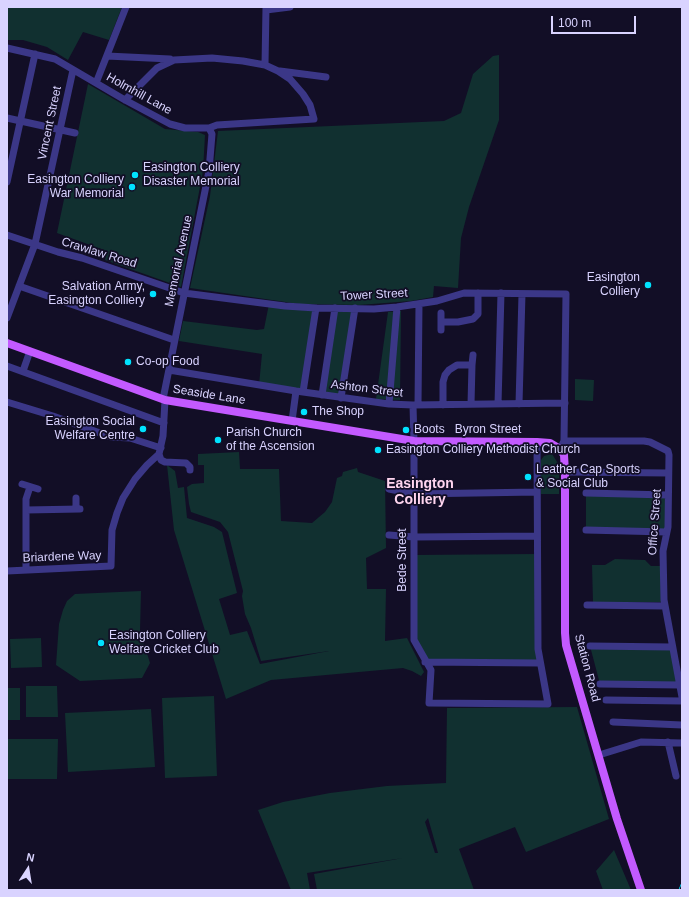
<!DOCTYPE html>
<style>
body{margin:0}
#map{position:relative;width:689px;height:897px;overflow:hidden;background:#120e26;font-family:Arial,sans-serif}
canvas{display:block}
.frame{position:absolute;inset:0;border:8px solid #d9d3ff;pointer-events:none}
.north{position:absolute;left:8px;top:849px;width:40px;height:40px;-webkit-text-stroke:3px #120e26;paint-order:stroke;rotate:12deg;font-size:11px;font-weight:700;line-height:16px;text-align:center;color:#d9d3ff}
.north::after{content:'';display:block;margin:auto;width:14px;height:18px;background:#d9d3ff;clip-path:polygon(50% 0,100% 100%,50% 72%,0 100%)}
.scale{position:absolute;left:551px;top:16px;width:85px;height:18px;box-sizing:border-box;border:2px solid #d9d3ff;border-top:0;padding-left:5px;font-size:12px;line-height:14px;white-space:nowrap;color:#d9d3ff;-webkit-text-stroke:3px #120e26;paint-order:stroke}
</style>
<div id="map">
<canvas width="689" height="897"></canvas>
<div class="frame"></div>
<div class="north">N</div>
<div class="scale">100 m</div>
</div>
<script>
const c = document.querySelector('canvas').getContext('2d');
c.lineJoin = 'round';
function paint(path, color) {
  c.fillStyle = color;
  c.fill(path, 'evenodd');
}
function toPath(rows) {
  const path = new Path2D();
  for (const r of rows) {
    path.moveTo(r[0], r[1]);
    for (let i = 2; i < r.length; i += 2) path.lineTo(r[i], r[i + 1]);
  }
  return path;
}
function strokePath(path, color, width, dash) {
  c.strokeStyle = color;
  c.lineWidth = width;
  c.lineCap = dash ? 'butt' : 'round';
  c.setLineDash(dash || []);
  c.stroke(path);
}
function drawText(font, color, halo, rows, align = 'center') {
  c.font = font + ' Arial,sans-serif';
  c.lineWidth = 3.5;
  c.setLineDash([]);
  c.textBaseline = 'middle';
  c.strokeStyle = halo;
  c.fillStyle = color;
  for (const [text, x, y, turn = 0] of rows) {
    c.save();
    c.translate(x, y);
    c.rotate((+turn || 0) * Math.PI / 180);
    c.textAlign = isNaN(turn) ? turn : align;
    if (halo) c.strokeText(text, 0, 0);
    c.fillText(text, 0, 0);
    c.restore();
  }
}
const green = toPath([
 [7,7,122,7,109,40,83,32,68,60,47,47,23,40,7,40],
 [499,55,499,120,469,207,461,238,458,288,434,286,433,297,411,301,359,305,299,304,190,288,210,196,218,131,444,121,461,113,473,74,493,56],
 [88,84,165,129,198,132,205,135,203,171,181,287,105,260,107,251,57,233],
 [269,304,316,308,303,392,259,385,262,354,179,341,183,321,257,330,264,329],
 [335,308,355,308,341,398,322,395],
 [401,311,400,400,376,399,388,312],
 [575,379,594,380,593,401,575,400],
 [239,452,240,469,279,469,281,521,312,523,325,512,332,502,337,478,342,476,343,472,357,468,358,472,385,481,386,548,366,558,367,589,386,589,385,641,407,638,424,672,421,676,412,671,403,668,271,680,226,699,174,530,167,465,175,471,178,488,184,487,187,518,214,527,222,532,237,593,219,599,230,635,247,631,260,664,329,651,261,661,251,628,245,614,242,596,243,591,228,532,220,522,191,512,189,504,187,487,192,484,204,483,204,465,198,465,198,454],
 [552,454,559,465,559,494,541,494,541,460,544,456],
 [586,493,668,495,667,532,586,530],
 [537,554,540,663,425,662,414,640,414,555],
 [615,559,645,560,651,566,663,566,664,602,593,602,592,565,605,565],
 [141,591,140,631,150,663,142,678,80,681,56,665,59,624,63,610,67,601,75,594],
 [41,638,42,667,11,668,10,639],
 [590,646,672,647,680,685,600,684],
 [26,686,57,686,58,717,26,717],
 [7,688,20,688,20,720,7,720],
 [214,696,217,776,165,778,162,698],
 [577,707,609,819,526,852,515,827,459,849,474,890,317,890,314,874,403,858,307,873,310,890,291,890,258,810,283,802,330,793,387,786,446,783,447,708],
 [428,818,438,853,435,853,425,822],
 [151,709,155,767,68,772,65,713],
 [7,739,58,739,57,779,7,779],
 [614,850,631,890,603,890,596,871]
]);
const minor = toPath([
 [266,10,290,7],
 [7,48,55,59,125,100,170,124,185,128,209,128,217,125,314,119,310,105,303,94,290,79,278,71,265,65,243,61,212,58,174,60,157,68,125,100],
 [107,56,170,59],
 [265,65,266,7],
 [280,71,326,77],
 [96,83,126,7],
 [7,118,75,133],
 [7,182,35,54],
 [7,235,58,252,82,258,184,293,285,306,316,308,374,309,397,307,437,301,464,293,566,294,564,441,560,449],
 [19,286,174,340],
 [7,318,35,244,73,70],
 [441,322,458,322,473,319,478,314,478,293],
 [441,330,441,313],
 [472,365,473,355],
 [7,366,164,423],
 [169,370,296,391,389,404,413,405,565,403],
 [23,371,30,351],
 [303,392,316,308],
 [322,395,335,308],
 [341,398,355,308],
 [163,399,209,171,212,134,209,128],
 [7,402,53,416,111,437,130,438,161,448],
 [389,404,397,307],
 [498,404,501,293],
 [519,404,522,294],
 [413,405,414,441,414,640,431,670,429,703,548,704,538,649,537,442],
 [418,405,419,304],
 [443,405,443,382,445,375,449,370,457,365,472,365,471,404],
 [292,421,296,391],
 [564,441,644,441,650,442,668,451,669,455,668,527,663,551,664,600,682,697],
 [159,454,161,460,165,462,186,463,190,467,190,470],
 [565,472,668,473],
 [22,484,38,489],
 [389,489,414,494,537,492],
 [586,493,668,495],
 [76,498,76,509],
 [26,510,80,509],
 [586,530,667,532],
 [389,535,414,537,537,536],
 [26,570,26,499,30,487],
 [7,571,111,566,112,530,117,513,123,498,135,479,147,465,159,454,163,436,165,400],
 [587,605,664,606],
 [590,646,672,647],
 [425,662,540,663],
 [600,684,680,685],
 [606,700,682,701],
 [613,722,682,725],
 [668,742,676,776],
 [599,755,641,742,682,743]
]);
const major = toPath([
 [7,343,165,400,414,441,537,442,550,443,560,449,564,455,565,472,565,633,566,645,617,819,641,890]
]);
const rail = toPath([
 [680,890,682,885]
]);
const markers = [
 [135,175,4,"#00e2fe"],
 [132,187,4,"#00e2fe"],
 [648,285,4,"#00e2fe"],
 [153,294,4,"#00e2fe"],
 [128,362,4,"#00e2fe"],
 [304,412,4,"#00e2fe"],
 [143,429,4,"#00e2fe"],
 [406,430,4,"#00e2fe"],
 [218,440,4,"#00e2fe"],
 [378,450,4,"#00e2fe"],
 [528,477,4,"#00e2fe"],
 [101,643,4,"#00e2fe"]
];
const streetNames = [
 ["Holmhill Lane",139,94,29],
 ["Vincent Street",50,123,-78],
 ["Crawlaw Road",99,253,17],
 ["Memorial Avenue",179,261,-78],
 ["Tower Street",374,295,-3],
 ["Ashton Street",367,389,7],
 ["Seaside Lane",209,395,9],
 ["Byron Street",488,430],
 ["Office Street",655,522,-86],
 ["Briardene Way",62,557,-2],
 ["Bede Street",403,560,-90],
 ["Station Road",587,668,75]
];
const poiNames = [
 ["Easington Colliery",143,168],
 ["Disaster Memorial",143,182],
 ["Easington Colliery",124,180,"right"],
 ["War Memorial",124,194,"right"],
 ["Easington",640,278,"right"],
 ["Colliery",640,292,"right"],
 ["Salvation Army,",145,287,"right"],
 ["Easington Colliery",145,301,"right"],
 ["Co-op Food",136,362],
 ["The Shop",312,412],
 ["Easington Social",135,422,"right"],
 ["Welfare Centre",135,436,"right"],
 ["Boots",414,430],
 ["Parish Church",226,433],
 ["of the Ascension",226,447],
 ["Easington Colliery Methodist Church",386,450],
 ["Leather Cap Sports",536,470],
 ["& Social Club",536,484],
 ["Easington Colliery",109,636],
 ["Welfare Cricket Club",109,650]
];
const quarterNames = [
 ["Easington",420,484],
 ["Colliery",420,500]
];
paint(green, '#113030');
strokePath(minor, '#3b3787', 7);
strokePath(major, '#c35aff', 8);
strokePath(rail, '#00e2fe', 3);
strokePath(rail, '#120e26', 1.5, [4.5]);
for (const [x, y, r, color] of markers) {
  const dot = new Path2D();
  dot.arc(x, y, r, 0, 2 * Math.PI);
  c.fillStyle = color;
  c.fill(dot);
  strokePath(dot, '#120e26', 1.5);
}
drawText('12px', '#d9d3ff', '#120e26', streetNames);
drawText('12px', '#d9d3ff', '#120e26', poiNames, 'left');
drawText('bold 14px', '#ffd5ef', '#120e26', quarterNames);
</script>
